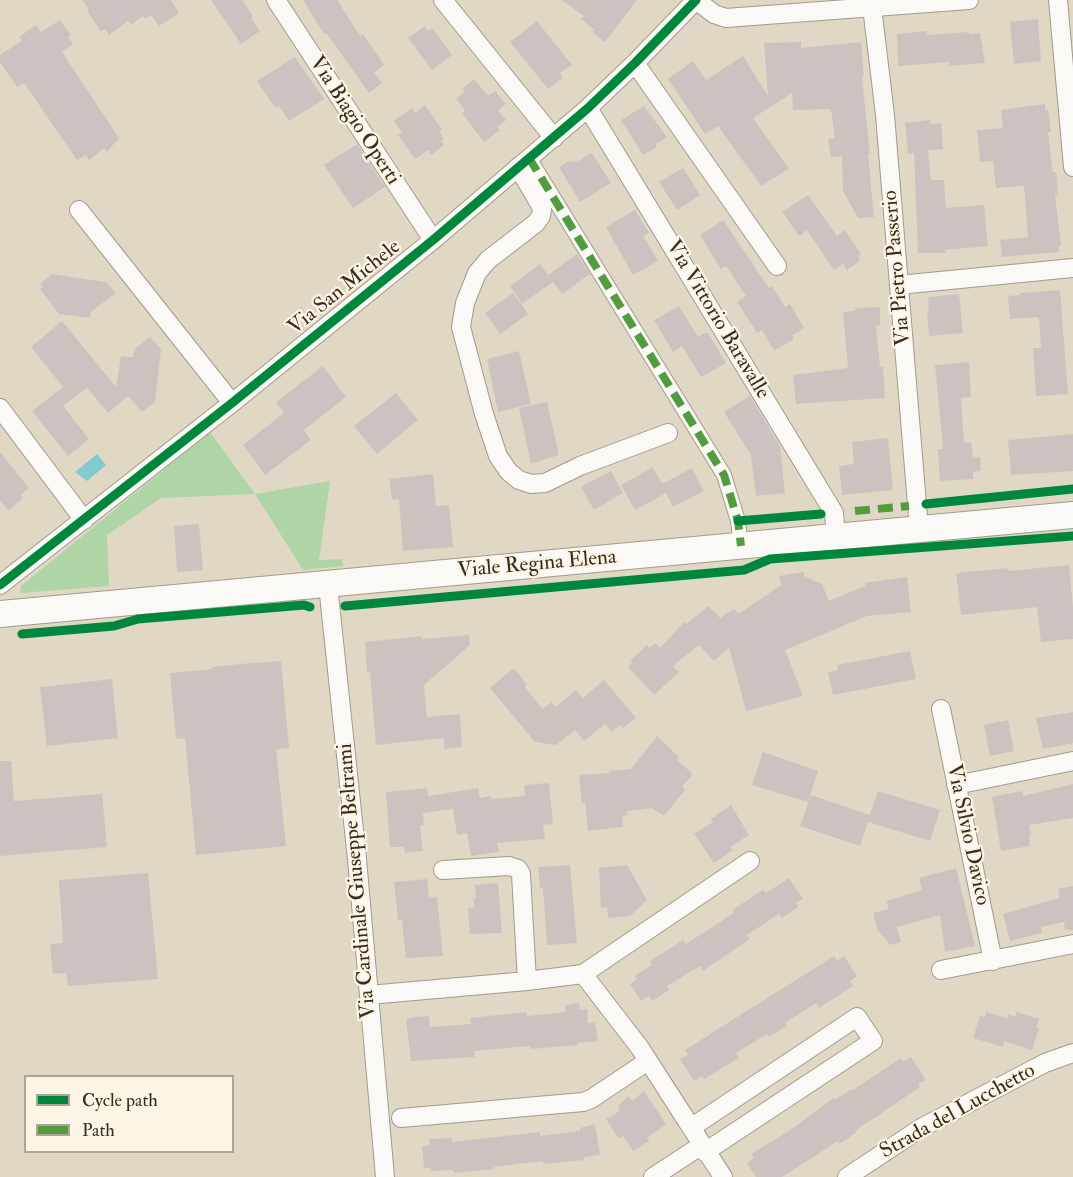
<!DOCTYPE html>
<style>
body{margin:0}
#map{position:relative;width:1073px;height:1177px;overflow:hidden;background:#e0d8c4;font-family:"IM FELL Double Pica",serif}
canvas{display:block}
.legend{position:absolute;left:24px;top:1075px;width:210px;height:78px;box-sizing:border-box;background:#fcf5e5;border:2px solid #afa495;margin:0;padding:8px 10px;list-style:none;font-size:18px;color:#3b2a1e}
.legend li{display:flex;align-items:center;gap:12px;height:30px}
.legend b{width:30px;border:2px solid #afa495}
</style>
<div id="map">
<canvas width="1073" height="1177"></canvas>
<ul class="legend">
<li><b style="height:8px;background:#00873e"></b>Cycle path</li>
<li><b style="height:8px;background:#529c3f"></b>Path</li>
</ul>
</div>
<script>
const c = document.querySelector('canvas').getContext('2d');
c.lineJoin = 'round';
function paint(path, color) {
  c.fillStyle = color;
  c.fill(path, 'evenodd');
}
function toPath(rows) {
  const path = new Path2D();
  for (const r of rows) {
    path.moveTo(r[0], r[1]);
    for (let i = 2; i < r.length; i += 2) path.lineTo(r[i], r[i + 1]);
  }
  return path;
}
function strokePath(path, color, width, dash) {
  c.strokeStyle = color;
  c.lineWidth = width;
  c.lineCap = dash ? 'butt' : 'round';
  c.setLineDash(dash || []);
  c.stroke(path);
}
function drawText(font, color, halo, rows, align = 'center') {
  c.font = font + ' "IM FELL Double Pica",serif';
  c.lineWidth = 4.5;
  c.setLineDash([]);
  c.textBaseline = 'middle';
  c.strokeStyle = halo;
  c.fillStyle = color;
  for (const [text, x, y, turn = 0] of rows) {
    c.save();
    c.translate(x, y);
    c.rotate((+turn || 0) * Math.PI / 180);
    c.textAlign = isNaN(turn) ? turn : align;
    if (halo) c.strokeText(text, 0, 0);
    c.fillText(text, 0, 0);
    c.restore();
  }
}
const green = toPath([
 [210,432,255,494,330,481,319,560,342,559,343,566,303,570,255,494,161,498,107,535,109,586,20,593,21,586]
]);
const water = toPath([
 [97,454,106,465,87,481,75,472]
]);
const building = toPath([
 [82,0,171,0,179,13,159,26,151,15,146,19,143,16,131,25,128,21,109,35,105,29,101,31,87,11,89,10],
 [211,0,242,0,253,16,251,18,260,31,241,44],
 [303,0,337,0,360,36,363,34,384,65,374,72,382,83,369,93,326,33,324,34],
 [562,0,637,0,605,42,592,32,594,29,581,19,584,16],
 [1038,19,1041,61,1014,64,1010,22],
 [60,20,71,35,68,38,73,44,62,52,119,138,107,152,104,148,89,160,86,155,77,160,24,83,17,87,0,62,0,55,22,41,19,37,36,25,41,32],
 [537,21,572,65,560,73,563,78,548,89,510,42],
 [425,26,428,31,432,28,452,55,432,70,408,38],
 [927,31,927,35,969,32,969,34,980,33,985,63,949,66,949,62,898,66,897,34],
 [801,42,801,48,861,42,864,76,862,77,870,154,868,154,874,217,858,218,843,191,842,156,831,157,828,139,835,138,831,109,793,110,792,93,753,118,789,169,761,186,718,126,705,134,668,79,693,61,706,80,743,56,768,96,764,43],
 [295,57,324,99,289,121,279,106,275,108,257,81],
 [474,79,488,96,495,91,506,104,498,110,506,120,497,127,500,130,484,142,462,113,465,111,456,98,465,92,462,89],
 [1045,104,1045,110,1048,110,1051,132,1048,132,1052,168,1053,172,1056,172,1058,195,1055,195,1061,246,1059,246,1059,252,1002,257,1000,240,1028,237,1024,186,996,188,993,161,980,162,977,130,1003,128,1001,110],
 [425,105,442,130,439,132,444,139,441,141,444,145,431,155,428,150,415,159,398,135,402,132,394,121,412,108,415,113],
 [644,106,667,137,656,144,657,147,643,155,621,120],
 [930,120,931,124,941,123,943,149,928,150,931,180,944,180,946,208,984,205,988,246,945,250,946,253,918,253,914,153,908,154,905,123],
 [357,144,385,187,353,208,324,165],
 [592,153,611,183,580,202,559,167,568,161,575,162,580,160],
 [683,168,700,195,677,210,659,182],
 [808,195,837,236,845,230,861,254,858,256,860,261,847,270,843,264,834,270,807,230,799,236,782,212],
 [635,210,649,233,643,236,658,261,633,275,606,227],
 [723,220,769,288,772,286,785,307,790,304,804,328,792,335,794,339,774,351,762,330,757,333,737,302,746,296,726,266,721,269,700,235],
 [577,254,590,274,562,294,548,275],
 [540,264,553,282,522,304,510,286],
 [52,274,106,282,116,293,91,312,90,318,59,314,40,289,43,287,40,284],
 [1060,290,1068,394,1036,396,1033,348,1041,348,1039,317,1010,319,1008,296,1020,295,1020,293],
 [513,293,528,314,500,334,485,313],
 [959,294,963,333,929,336,927,311,929,310,928,297],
 [679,306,698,337,707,332,726,363,701,377,682,346,673,352,654,320],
 [880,307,880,325,876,326,880,367,883,367,885,398,796,404,793,375,848,368,843,312,855,311,855,308],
 [62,321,116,387,121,356,133,357,135,349,150,337,161,349,155,402,142,412,128,396,108,413,87,388,63,406,89,439,68,456,32,411,63,387,31,347],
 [519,351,531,404,498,412,487,359],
 [969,362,971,397,961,398,964,443,971,442,973,458,980,457,981,471,973,472,973,479,940,481,938,449,943,449,935,365],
 [323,366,346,397,304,430,311,440,265,475,243,445,284,413,276,402],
 [396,393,418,420,377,454,354,426],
 [750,396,780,446,785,493,756,496,751,455,724,412],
 [547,402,559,455,531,464,519,408],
 [1073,434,1073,471,1011,475,1008,440],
 [888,438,893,490,842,495,839,466,854,464,852,442],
 [0,452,29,488,21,495,23,498,8,511,0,500],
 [653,467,662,484,692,468,704,491,673,507,666,493,635,510,621,485],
 [611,471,623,493,594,510,581,487],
 [433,474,436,506,449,505,453,547,403,551,399,499,392,500,389,479],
 [199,524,203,570,177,572,174,526],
 [1069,565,1073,608,1073,639,1041,642,1037,607,961,615,956,573,1008,568,1009,571],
 [804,572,804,576,822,584,829,601,865,586,865,583,907,577,911,612,867,616,785,650,803,696,746,711,729,647,714,661,699,645,673,666,679,672,654,695,628,667,632,663,630,661,647,645,649,648,656,643,660,648,684,622,686,624,709,606,720,618,734,609,739,614,781,585,779,576],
 [469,635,470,645,424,685,427,717,460,714,462,747,444,749,444,738,376,745,370,672,367,672,365,642,422,636,422,639],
 [910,651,916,679,833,695,828,672,838,670,837,665],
 [281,661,289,748,276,749,286,846,196,855,185,738,176,739,170,673,212,669,212,667,240,664],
 [514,668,527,685,525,687,542,709,552,702,556,707,576,690,583,698,604,680,636,718,622,729,620,725,612,732,605,724,584,741,575,730,556,745,535,742,490,688],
 [112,679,118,738,47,746,40,687],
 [1073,712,1073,743,1043,749,1036,718],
 [1008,720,1014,751,990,756,984,725],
 [657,736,679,757,677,760,693,774,682,787,685,790,664,816,652,808,627,811,628,815,622,816,623,827,588,831,585,803,582,803,579,775,610,773,608,771,631,769],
 [763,752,818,771,808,802,752,785],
 [0,761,11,761,14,801,102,794,107,847,0,856],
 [549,783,553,824,543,825,545,839,497,843,499,852,471,856,467,833,457,835,453,809,423,813,424,825,420,826,423,851,405,853,404,847,390,847,386,792,427,788,428,796,478,788,480,798,491,796,491,799,525,796,524,785],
 [1073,784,1073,818,1029,825,1031,835,1029,836,1030,846,1001,851,992,797,1022,791,1023,796],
 [878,791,940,810,930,841,868,822,860,846,800,826,811,795,870,815],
 [731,805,749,835,730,847,733,850,714,863,694,834,713,822,711,819],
 [570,865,577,943,547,945,543,888,540,888,538,867],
 [627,865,647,900,630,916,608,918,607,907,601,908,599,868],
 [956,868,975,946,945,952,940,915,897,927,901,942,890,945,877,929,873,913,889,909,886,901,922,890,919,878],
 [148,873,158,979,68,986,66,973,53,974,50,944,63,943,59,880],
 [789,878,803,899,796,903,798,907,782,918,779,914,747,935,750,939,703,971,700,966,667,986,669,990,652,1001,649,996,641,1001,630,984,637,979,635,976,652,965,650,961,683,940,686,944,734,913,732,910,763,890,766,893],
 [427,879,429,898,437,897,443,956,406,958,402,920,398,920,394,882],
 [498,883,502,933,470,934,468,908,474,907,474,898,476,898,475,885],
 [1073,886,1073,930,1065,930,1064,922,1041,927,1042,933,1010,941,1003,914,1059,898,1058,889],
 [834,956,837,961,844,956,857,976,850,981,853,986,819,1008,816,1003,785,1023,787,1026,769,1037,767,1034,736,1053,739,1058,704,1079,702,1076,694,1081,680,1059,688,1055,685,1050],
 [579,1003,580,1010,587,1009,588,1023,595,1022,598,1041,578,1043,578,1045,531,1049,530,1046,474,1051,475,1057,411,1061,406,1020,412,1017,429,1016,430,1027,471,1024,470,1018,526,1012,527,1016,566,1012,565,1005],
 [986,1012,1007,1018,1008,1014,1015,1017,1017,1012,1039,1019,1036,1027,1039,1028,1032,1050,1004,1041,1003,1047,973,1038,980,1016,985,1017],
 [911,1057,926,1080,918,1084,920,1087,855,1131,856,1133,839,1144,838,1141,782,1177,756,1177,747,1163,754,1158,751,1154,792,1129,833,1098,835,1100,852,1089,853,1090,901,1058,904,1062],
 [644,1091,666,1124,647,1138,649,1141,633,1151,623,1136,619,1139,606,1119,620,1111,618,1106,629,1096,632,1101],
 [595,1124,600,1155,584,1157,584,1160,543,1164,543,1161,494,1167,494,1169,454,1173,453,1170,431,1171,431,1168,424,1168,422,1146,430,1145,429,1139,452,1138,452,1142,540,1132,540,1136,580,1131,580,1128]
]);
const pedestrian = toPath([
 [529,158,724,475,738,521,741,546]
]);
const minor = toPath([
 [276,0,433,240],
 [443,0,554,138],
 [696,0,714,14,726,18,969,0],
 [1058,0,1073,167],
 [872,7,885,115,919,529],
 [635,63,777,266],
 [588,108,834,513,836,536],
 [518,167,542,208,541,216,536,223,488,260,477,273,465,303,461,327,484,414,498,456,509,472,519,480,531,484,545,483,580,466,668,433],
 [79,210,232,403],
 [899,285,1073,268],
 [0,408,84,520],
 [0,585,232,403,433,240,588,108,635,63,696,0],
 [328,585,357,859,385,1177],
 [941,709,993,961],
 [956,785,1073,761],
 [443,870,509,866,518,869,521,874,527,981],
 [941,970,1073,944],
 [369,995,527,981,583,974],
 [401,1118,583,1102,591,1099,648,1061],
 [692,1127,857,1017,873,1041,705,1152],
 [653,1177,702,1145],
 [723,1177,640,1048,583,974,750,861],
 [847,1177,921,1128,1045,1063,1073,1053]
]);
const secondary = toPath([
 [0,614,1073,515]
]);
const quiet = toPath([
 [529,158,724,475,738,521,741,546],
 [855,511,909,506]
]);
const cycleway = toPath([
 [926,504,1073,489],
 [738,521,821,514],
 [0,585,232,403,433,240,588,108,635,63,696,0],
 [345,606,744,570,770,559,1073,536],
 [22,634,114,626,138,619,304,605,310,607]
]);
const streetNames = [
 ["Via Biagio Operti",354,121,57],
 ["Via Pietro Passerio",898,268,-95],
 ["Via San Michele",345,288,-39],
 ["Via Vittorio Baravalle",717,320,59],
 ["Viale Regina Elena",537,565,-5],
 ["Via Silvio Davico",967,835,78],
 ["Via Cardinale Giuseppe Beltrami",358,881,-95],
 ["Strada del Lucchetto",958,1112,-29]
];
paint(green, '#afd4a5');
paint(water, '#82cace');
paint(building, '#ccc3c0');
strokePath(pedestrian, '#a19a8d', 16);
strokePath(minor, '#a19a8d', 20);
strokePath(secondary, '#a19a8d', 28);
strokePath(pedestrian, '#faf9f6', 14);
strokePath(minor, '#faf9f6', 18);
strokePath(secondary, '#faf9f6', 26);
strokePath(quiet, '#529c3f', 8, [15, 8]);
strokePath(cycleway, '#00873e', 9);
drawText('21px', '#3b2a1e', '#fcf5e5', streetNames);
</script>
